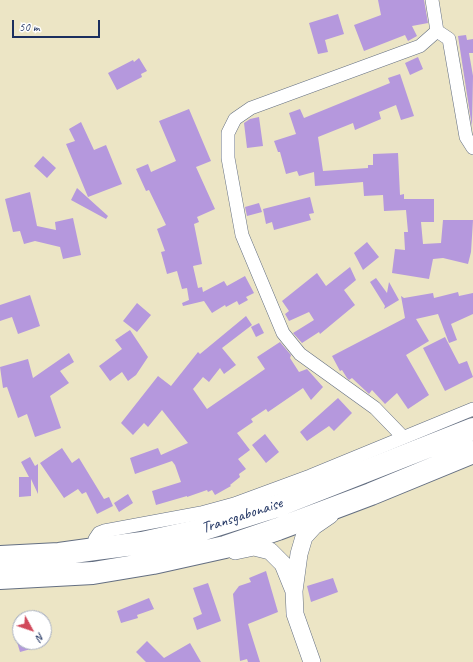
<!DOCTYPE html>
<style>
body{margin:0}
#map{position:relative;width:473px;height:662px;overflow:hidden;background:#ece5c5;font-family:Caveat,sans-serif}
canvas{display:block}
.north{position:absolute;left:12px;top:610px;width:40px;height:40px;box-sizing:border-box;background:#fff;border:1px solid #a4acbf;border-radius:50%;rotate:130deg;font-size:11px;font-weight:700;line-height:16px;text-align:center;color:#1b2f5e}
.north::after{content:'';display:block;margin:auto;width:14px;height:18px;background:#d1495b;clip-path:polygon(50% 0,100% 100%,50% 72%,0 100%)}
.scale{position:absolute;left:12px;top:20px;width:88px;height:18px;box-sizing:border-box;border:2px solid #1b2f5e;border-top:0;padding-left:5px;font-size:12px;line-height:14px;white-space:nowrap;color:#1b2f5e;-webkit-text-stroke:3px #fff;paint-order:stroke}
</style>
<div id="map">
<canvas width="473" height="662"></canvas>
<div class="north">N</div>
<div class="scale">50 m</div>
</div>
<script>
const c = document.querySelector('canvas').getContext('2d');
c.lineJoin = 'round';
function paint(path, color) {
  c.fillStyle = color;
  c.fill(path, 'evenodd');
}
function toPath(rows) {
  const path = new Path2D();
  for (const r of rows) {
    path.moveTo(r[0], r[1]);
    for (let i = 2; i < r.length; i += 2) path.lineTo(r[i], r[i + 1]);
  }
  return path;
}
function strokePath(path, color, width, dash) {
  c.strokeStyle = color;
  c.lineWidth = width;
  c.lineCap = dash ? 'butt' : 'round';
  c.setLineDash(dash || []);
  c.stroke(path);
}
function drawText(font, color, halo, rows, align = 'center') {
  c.font = font + ' Caveat,sans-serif';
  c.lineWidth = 3;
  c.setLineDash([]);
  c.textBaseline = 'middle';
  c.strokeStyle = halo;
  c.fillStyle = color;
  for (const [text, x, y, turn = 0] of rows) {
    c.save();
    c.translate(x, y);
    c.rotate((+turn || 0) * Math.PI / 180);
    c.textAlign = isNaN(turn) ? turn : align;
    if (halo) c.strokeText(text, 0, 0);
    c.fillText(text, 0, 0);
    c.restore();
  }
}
const building = toPath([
 [378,0,424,0,428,23,412,26,417,36,408,41,405,35,364,51,354,25,381,15],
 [338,14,344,34,325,40,328,52,318,54,309,23],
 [466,35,467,40,473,39,473,53,469,53,473,76,472,127,458,36],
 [418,57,423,69,410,75,405,63],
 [139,58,147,71,141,74,142,77,117,90,108,73,133,60,134,62],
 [400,74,414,116,401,120,396,105,379,112,381,119,355,130,353,123,318,137,323,171,368,168,368,165,373,165,373,154,398,153,400,195,404,194,404,199,434,199,434,222,421,222,423,244,441,243,443,220,473,220,471,252,468,264,443,258,433,259,429,279,392,273,395,249,405,250,404,232,408,232,406,210,384,211,383,195,364,196,363,182,315,186,314,172,299,176,297,171,286,174,280,152,278,152,274,141,296,134,289,113,300,109,304,118,390,83,388,78],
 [189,109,211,161,196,167,215,209,197,217,199,222,194,224,202,264,193,266,198,288,202,287,203,292,224,281,227,286,245,276,254,293,246,297,248,300,239,305,237,301,226,307,225,305,212,313,204,301,183,306,182,303,189,300,187,288,182,289,177,271,167,274,161,252,165,251,157,229,166,225,149,190,146,191,136,169,148,164,151,172,176,161,159,121],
 [259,117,263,146,247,148,244,123,250,119],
 [81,122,94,150,106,145,122,184,88,197,66,144,75,141,69,129],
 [43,156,56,168,47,178,34,166],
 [77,188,108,216,106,219,71,200],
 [30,192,37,226,56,230,55,222,73,218,81,255,63,259,60,247,35,241,24,244,20,231,13,232,5,199],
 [310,197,314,213,309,214,311,220,274,230,272,222,266,224,263,209],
 [259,203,262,212,247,216,245,207],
 [367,242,379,257,363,270,354,253],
 [350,267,356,280,344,290,355,305,320,334,319,332,302,343,293,333,314,320,309,312,289,321,285,314,289,311,282,301,317,273,326,286],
 [376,278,387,293,389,282,399,300,384,309,385,306,370,282],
 [458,292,459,296,473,293,473,314,451,324,457,340,449,343,438,314,416,319,429,341,406,355,429,395,408,409,397,393,385,404,372,390,369,394,352,378,349,380,347,378,342,370,340,371,332,356,405,318,401,296,404,298,433,293,434,298],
 [30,295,40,326,18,334,12,317,0,321,0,305],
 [137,303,151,315,137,332,123,321],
 [246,316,252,325,222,348,236,365,224,374,220,368,209,382,203,377,193,389,207,409,265,369,257,357,280,342,291,355,290,358,299,372,307,369,323,387,311,400,303,388,268,412,266,409,251,419,253,422,237,433,250,450,238,459,246,469,239,474,240,477,230,485,231,486,215,495,212,490,208,492,207,490,187,497,187,496,156,505,152,491,181,482,175,465,172,461,135,474,130,458,158,448,161,455,188,443,162,410,148,427,144,423,133,435,121,423,158,376,171,386,198,352,200,354],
 [259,323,264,333,256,337,251,327],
 [130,330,148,357,136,375,128,381,122,372,110,381,99,366,122,349,115,340],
 [445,337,459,364,467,361,473,377,445,391,423,348],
 [69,353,74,362,60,371,69,383,50,396,61,428,35,437,27,414,18,418,7,387,3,388,0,367,28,359,33,378],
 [338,398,352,413,334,431,329,426,307,441,300,432],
 [265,434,279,452,266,463,252,445],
 [62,448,72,463,79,458,104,499,109,497,113,506,97,514,86,492,82,494,78,489,64,498,40,463],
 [30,457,35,466,38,464,38,494,31,479,31,496,19,497,19,477,29,477,21,462],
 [128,494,133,503,119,512,114,503],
 [266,571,278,612,248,624,260,662,248,662,247,659,240,661,233,594,239,586,251,582,249,578],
 [333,578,338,592,311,602,307,586],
 [208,583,221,621,197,630,193,618,202,614,193,588],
 [149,598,154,609,137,615,138,618,121,623,117,611],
 [147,641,164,658,190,643,201,662,146,662,136,652],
 [17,642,45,642,45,645,20,652]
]);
const minor = toPath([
 [432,0,437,31],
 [403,437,375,408,300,354,283,333,242,235,228,158,228,133,235,119,251,108,420,46,437,31,449,39,466,137,473,148],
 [95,549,95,539,99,533,104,531,201,513,234,504,310,476,473,409]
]);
const tertiary = toPath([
 [235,551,254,547,270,551,283,564,294,591],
 [312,662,295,614,294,591,299,554,304,537,314,526,330,515]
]);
const trunk = toPath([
 [0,557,59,554,95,549,142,543,201,530,277,506,473,429],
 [0,578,93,573,153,563,225,547,278,529,371,494,473,452]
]);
const streetNames = [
 ["Transgabonaise",242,516,-18]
];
paint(building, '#b598dd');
strokePath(minor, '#646f82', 14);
strokePath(tertiary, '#646f82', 18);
strokePath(trunk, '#646f82', 24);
strokePath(minor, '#fff', 13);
strokePath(tertiary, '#fff', 17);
strokePath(trunk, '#fff', 22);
drawText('16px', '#1b2f5e', '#fff', streetNames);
</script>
